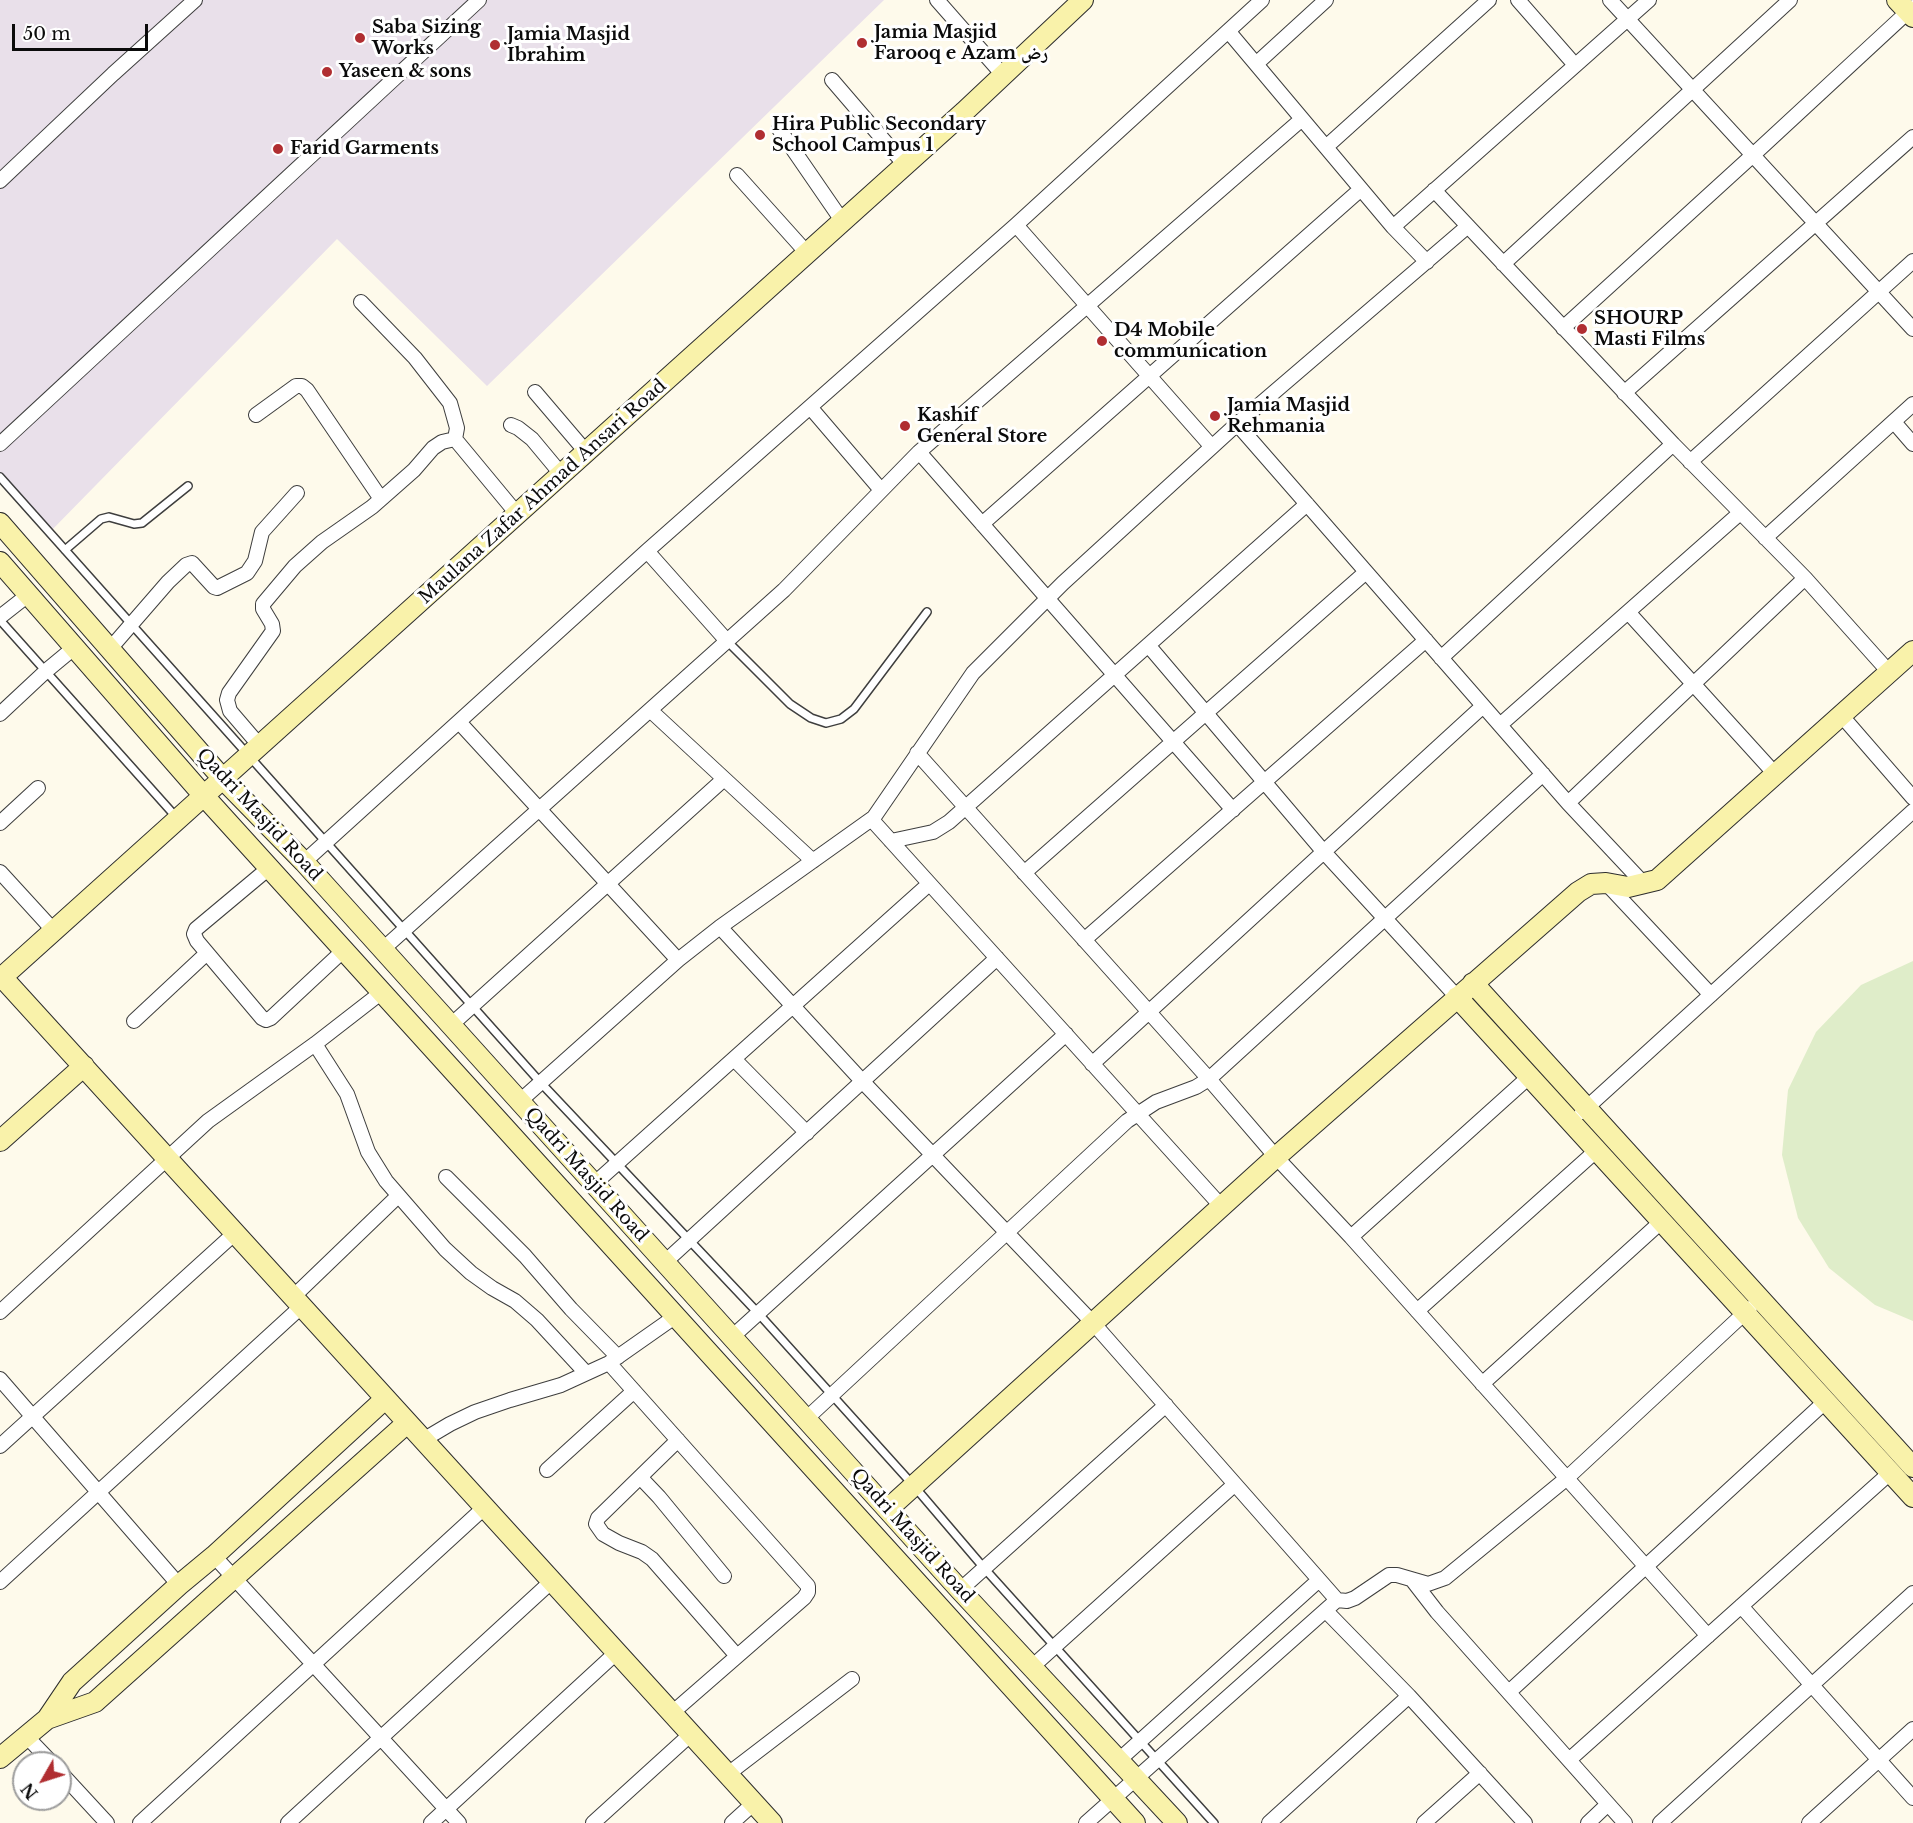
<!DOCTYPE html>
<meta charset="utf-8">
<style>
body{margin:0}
#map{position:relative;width:1913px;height:1823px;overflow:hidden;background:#fefaeb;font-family:"Libre Baskerville",serif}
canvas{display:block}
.north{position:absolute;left:12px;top:1751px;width:60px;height:60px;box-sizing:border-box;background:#fff;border:2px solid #9d9d9d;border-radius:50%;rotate:231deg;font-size:16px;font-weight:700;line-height:24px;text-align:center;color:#0b0b0b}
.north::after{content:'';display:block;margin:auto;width:21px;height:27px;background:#b02e31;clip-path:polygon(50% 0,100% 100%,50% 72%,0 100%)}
.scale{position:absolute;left:12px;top:24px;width:136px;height:27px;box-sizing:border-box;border:3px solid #0b0b0b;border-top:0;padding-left:8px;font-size:18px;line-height:21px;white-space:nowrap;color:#0b0b0b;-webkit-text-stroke:4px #fff;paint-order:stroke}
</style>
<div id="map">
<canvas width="1913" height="1823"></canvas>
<div class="north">N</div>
<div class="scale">50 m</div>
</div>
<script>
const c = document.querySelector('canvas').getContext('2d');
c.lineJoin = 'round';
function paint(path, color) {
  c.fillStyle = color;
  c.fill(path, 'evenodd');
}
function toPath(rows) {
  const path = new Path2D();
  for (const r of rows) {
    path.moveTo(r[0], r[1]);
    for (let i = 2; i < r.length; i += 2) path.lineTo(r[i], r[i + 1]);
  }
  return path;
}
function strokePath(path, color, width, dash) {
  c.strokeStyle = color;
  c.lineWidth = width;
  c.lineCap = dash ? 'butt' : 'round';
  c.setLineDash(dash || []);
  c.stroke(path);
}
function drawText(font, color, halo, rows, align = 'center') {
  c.font = font + ' "Libre Baskerville","Noto Naskh Arabic",serif';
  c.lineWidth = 6;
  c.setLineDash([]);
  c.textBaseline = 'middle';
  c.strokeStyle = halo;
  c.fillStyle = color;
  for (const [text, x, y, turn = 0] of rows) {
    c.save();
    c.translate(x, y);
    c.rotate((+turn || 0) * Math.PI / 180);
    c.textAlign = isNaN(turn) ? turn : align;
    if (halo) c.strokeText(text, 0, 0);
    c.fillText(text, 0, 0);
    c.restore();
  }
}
const industrial = toPath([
 [0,0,884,0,487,386,337,239,48,534,0,478]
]);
const pitch = toPath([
 [1913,961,1913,1321,1875,1305,1829,1268,1798,1218,1782,1155,1788,1090,1816,1032,1861,985]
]);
const lane = toPath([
 [0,477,541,1083,758,1313,914,1486,984,1568,1214,1823],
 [65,550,101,519,109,517,134,524,142,523,188,486],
 [0,620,177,818],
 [727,641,790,704,811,718,826,723,841,719,854,709,927,612]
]);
const street = toPath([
 [937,0,1003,75],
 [1518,0,1575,65],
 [1610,0,1913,329],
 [1229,32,1393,227,1427,262],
 [1256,64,1326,0],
 [832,80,905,165],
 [779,129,843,222],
 [1326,147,1489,0],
 [737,175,807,253],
 [0,181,113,74,195,0],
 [1434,190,1673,444,1805,578,1889,672],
 [1016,225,1212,447],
 [1393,227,1649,0],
 [1503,264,1790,0],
 [361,302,415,358,450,403,457,428,455,439],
 [1563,328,1753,155,1913,7],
 [535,392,587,453],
 [1624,393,1913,137],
 [810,407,881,490],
 [256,415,296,386,302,386,307,390,381,499],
 [1894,422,1913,444],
 [1237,424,1568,803,1645,885],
 [511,425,518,428,532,439,562,475],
 [0,444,479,0],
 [919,452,1233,810],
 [1690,462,1913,261],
 [982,524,1361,189],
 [1765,538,1913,404],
 [647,551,727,641],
 [1628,612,1776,775],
 [0,617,28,595],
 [1148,645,1323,851,1457,997],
 [109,650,168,582,186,565,192,563,214,587,217,588,247,573,255,561,262,532,297,493],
 [1441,658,1673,444],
 [650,710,813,861],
 [0,714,46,671,75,647],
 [1841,715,1913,798],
 [459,722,678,960],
 [1500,725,1740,513],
 [260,746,230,711,227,700,229,693,273,631,272,624,263,609,263,604,295,566,322,542,372,507,414,470,433,448,442,442,455,439,518,515],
 [917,753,1209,1079,1276,1157,1351,1237,1708,1636],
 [1568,803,1805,578],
 [0,823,38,788],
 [891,841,933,832,949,822,1307,504],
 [304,862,647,551,1016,225,1262,0],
 [269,868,196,929,194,934,197,941,262,1018,266,1020,271,1018,344,950],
 [0,872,54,931],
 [1024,873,1366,572],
 [1606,883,1711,995],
 [720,927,863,1082,1094,1324,1337,1600,1347,1601,1355,1598,1389,1575,1397,1575,1428,1584,1445,1578,1567,1478,1750,1308],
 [1084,940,1426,640],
 [383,949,784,590,919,452,1302,119],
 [134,1021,207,953],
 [451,1025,724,779],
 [315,1044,347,1094,368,1152,386,1181,445,1249,471,1273,492,1288,515,1301,537,1320,586,1373],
 [734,1059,807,1133],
 [1092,1064,1483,706],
 [520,1101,678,960,720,927,873,818],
 [1582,1112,1913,811],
 [446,1177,525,1256,571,1309,618,1357],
 [594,1184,929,884],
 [1222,1207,872,820,973,673,1063,583,1237,424,1468,226],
 [1351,1237,1530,1076],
 [665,1262,997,958],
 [293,1297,398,1196],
 [1417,1311,1597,1150],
 [0,1312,208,1121,315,1044,382,992],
 [732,1337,1066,1034],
 [609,1363,808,1586,808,1592,804,1598,672,1713],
 [0,1379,179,1585],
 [1482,1384,1662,1221],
 [806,1419,1127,1121,1156,1102,1196,1087,1209,1079,1543,774],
 [423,1440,450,1424,475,1412,510,1400,561,1385,609,1363,676,1316],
 [678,1440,598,1518,596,1524,603,1534,619,1543,642,1552,652,1559,737,1656],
 [0,1446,235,1233],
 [547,1470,634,1391],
 [640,1477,659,1497,724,1576],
 [214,1556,459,1823],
 [1413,1581,1437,1612,1625,1823],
 [0,1582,302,1306],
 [960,1590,1166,1405],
 [1741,1606,1913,1798],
 [1326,1611,1409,1696,1525,1823],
 [1033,1666,1235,1484],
 [1509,1692,1826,1401],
 [27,1737,52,1763],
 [1119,1760,1319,1580],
 [1569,1760,1891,1472],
 [60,1772,107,1823],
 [728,1774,852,1679],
 [140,1823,485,1507],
 [288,1823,552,1581],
 [431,1823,617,1652],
 [593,1823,691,1734],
 [732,1823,754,1803],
 [1086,1823,1337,1600],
 [1269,1823,1409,1696],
 [1424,1823,1480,1773],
 [1588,1823,1608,1804],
 [1660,1823,1913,1593],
 [1809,1823,1913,1729]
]);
const secondary = toPath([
 [1897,0,1913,17],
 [0,523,223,779,304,862,960,1590,1177,1823],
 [0,562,204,796,1135,1823],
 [2,977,772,1823],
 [0,979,964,112,1083,0],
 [1473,983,1913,1467],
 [1457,997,1913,1497],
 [0,1141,84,1066],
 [888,1509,1276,1157,1578,892,1591,884,1606,883,1628,887,1657,880,1913,651],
 [47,1719,95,1702,407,1423],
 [0,1758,47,1719,72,1682,179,1585,214,1556,385,1399]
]);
const markers = [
 [360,38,6,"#b02e31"],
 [862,43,6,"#b02e31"],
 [495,45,6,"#b02e31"],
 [327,72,6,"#b02e31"],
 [760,135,6,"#b02e31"],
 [278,149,6,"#b02e31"],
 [1582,329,6,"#b02e31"],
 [1102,341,6,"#b02e31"],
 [1215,416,6,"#b02e31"],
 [905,426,6,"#b02e31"]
];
const poiNames = [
 ["Saba Sizing",372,28],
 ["Works",372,49],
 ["Jamia Masjid",874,33],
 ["Farooq e Azam رض",874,54],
 ["Jamia Masjid",507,35],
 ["Ibrahim",507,56],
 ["Yaseen & sons",339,72],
 ["Hira Public Secondary",772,125],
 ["School Campus 1",772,146],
 ["Farid Garments",290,149],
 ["SHOURP",1594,319],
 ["Masti Films",1594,340],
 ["D4 Mobile",1114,331],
 ["communication",1114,352],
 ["Jamia Masjid",1227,406],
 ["Rehmania",1227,427],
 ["Kashif",917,416],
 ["General Store",917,437]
];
const streetNames = [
 ["Maulana Zafar Ahmad Ansari Road",543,492,-42],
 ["Qadri Masjid Road",259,815,47],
 ["Qadri Masjid Road",586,1175,48],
 ["Qadri Masjid Road",912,1536,48]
];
paint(industrial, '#e9e0ea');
paint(pitch, '#dfedc9');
strokePath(lane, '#3e3e3e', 10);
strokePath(street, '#3e3e3e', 16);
strokePath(secondary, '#2d2d2d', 22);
strokePath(lane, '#fff', 7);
strokePath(street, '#fff', 14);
strokePath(secondary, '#f9f2aa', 20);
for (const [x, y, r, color] of markers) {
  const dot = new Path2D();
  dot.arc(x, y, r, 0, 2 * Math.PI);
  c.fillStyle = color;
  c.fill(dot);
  strokePath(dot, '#fff', 2);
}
drawText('bold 18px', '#0b0b0b', '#fff', poiNames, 'left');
drawText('18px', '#0b0b0b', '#fff', streetNames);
</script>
